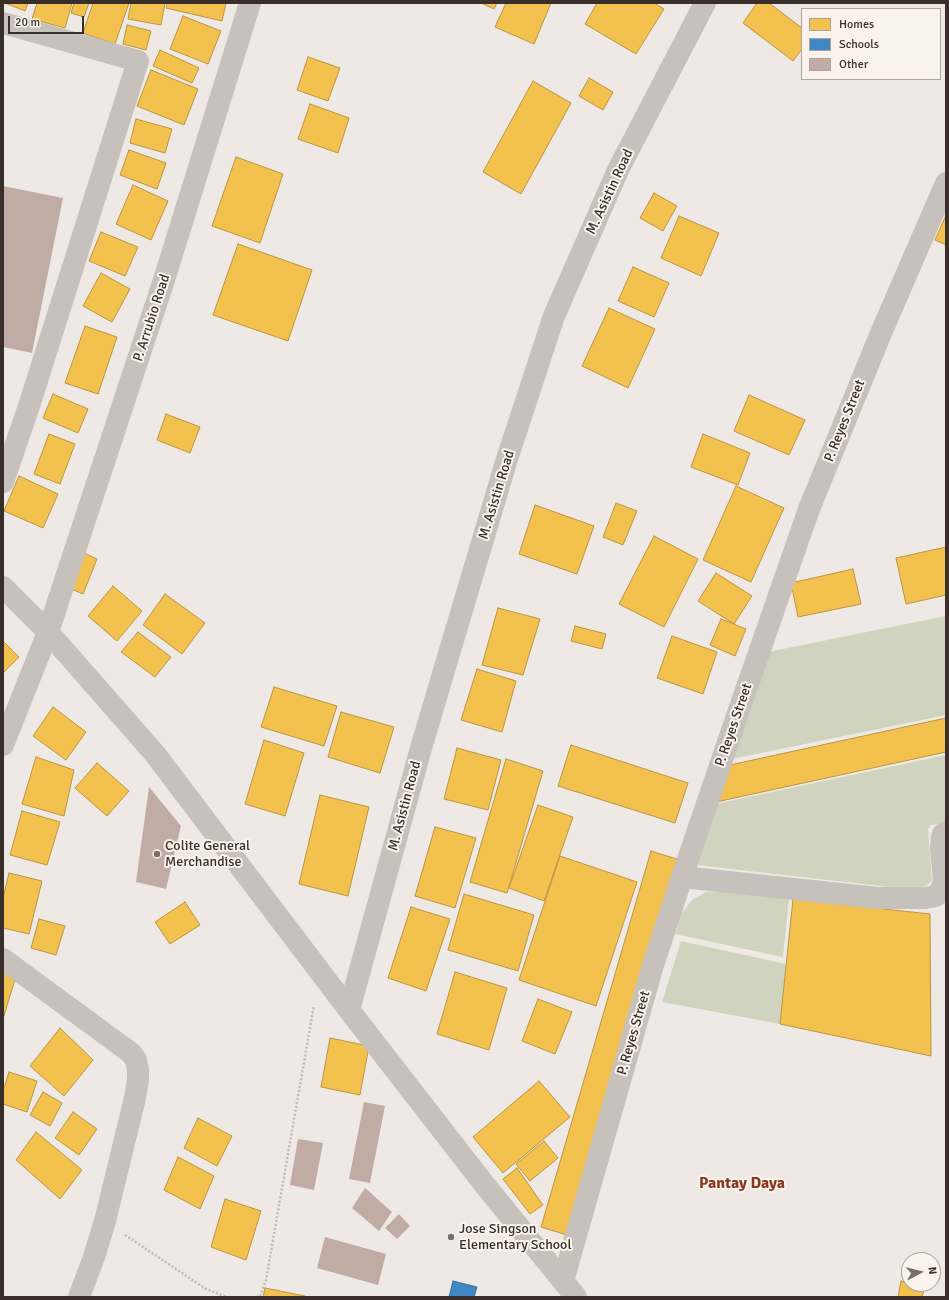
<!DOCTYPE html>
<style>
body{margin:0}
#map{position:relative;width:949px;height:1300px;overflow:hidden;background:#eee9e4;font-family:Signika,sans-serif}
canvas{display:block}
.frame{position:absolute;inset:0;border:4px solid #392e2a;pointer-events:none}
.legend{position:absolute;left:801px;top:8px;width:140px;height:72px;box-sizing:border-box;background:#faf3eb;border:1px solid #ada49e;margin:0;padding:5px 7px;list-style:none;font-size:12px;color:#392e2a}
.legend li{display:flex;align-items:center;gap:8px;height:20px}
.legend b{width:20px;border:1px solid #ada49e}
.north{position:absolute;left:901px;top:1252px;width:40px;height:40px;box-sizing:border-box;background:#faf3eb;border:1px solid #ada49e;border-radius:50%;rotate:83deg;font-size:11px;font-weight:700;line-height:16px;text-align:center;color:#392e2a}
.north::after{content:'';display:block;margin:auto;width:14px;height:18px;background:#786f6b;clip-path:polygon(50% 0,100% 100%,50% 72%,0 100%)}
.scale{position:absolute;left:8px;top:16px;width:76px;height:18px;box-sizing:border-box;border:2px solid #392e2a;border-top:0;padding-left:5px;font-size:12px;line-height:14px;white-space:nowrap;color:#392e2a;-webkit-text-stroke:3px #faf3eb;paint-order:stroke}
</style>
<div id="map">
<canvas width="949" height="1300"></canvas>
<div class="frame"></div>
<ul class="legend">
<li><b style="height:11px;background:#f2c14e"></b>Homes</li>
<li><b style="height:11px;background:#3f88c5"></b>Schools</li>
<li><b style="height:11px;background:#c1aca5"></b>Other</li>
</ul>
<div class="north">N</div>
<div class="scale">20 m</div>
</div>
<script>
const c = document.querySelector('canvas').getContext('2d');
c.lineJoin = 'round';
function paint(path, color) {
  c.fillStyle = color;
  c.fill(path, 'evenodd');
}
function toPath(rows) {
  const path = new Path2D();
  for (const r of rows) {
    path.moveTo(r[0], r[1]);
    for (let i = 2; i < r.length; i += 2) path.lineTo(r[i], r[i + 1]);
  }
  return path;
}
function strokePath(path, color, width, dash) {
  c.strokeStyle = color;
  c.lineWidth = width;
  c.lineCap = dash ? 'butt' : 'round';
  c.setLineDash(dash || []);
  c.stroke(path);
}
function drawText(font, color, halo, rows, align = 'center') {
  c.font = font + ' Signika,sans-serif';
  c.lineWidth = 4;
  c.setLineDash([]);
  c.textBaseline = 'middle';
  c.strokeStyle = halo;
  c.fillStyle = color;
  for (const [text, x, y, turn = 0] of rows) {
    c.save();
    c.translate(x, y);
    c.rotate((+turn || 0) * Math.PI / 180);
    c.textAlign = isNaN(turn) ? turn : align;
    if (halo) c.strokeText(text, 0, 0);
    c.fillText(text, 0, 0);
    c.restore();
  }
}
const green = toPath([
 [946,616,946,715,727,760,763,653],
 [946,755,946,823,931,825,928,829,932,880,926,886,907,889,696,865,716,804],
 [728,891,789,899,783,957,675,934,682,913,692,900,706,892],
 [681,941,786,964,780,1024,662,1002]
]);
const homes = toPath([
 [5,3,28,3,25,11,5,3],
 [37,3,72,3,65,28,32,19,37,3],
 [74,3,89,3,84,17,71,13,74,3],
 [93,3,129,3,115,44,83,33,93,3],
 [131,3,165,3,161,25,128,19,131,3],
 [167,3,226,3,222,21,166,8,167,3],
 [481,3,497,3,494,9,481,3],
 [506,3,551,3,534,44,495,27,506,3],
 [597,3,654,3,664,9,636,54,585,24,597,3],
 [757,3,769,3,802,28,802,49,793,61,743,23,757,3],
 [183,16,221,31,208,64,170,49,183,16],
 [127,25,151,31,146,50,123,44,127,25],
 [160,50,199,68,192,83,153,66,160,50],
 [308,57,340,68,328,101,297,90,308,57],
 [151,70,198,89,184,125,137,106,151,70],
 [589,78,613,92,603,110,579,96,589,78],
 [533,81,571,103,521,194,483,172,533,81],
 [310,104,349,118,338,153,298,139,310,104],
 [136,119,172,129,165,153,130,143,136,119],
 [129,150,166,163,157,189,120,175,129,150],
 [236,157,283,174,260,243,212,226,236,157],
 [133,185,168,201,151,240,116,224,133,185],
 [654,193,677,206,663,231,640,218,654,193],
 [946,215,946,245,935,240,946,215],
 [679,216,719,233,701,276,661,258,679,216],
 [101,232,138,247,125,276,89,261,101,232],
 [238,244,312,270,288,341,213,315,238,244],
 [633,267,669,283,654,317,618,301,633,267],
 [101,273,130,289,112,322,83,306,101,273],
 [609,308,655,329,628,388,582,366,609,308],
 [85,326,117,337,98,394,65,383,85,326],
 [53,394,88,409,78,433,43,418,53,394],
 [749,395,805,420,789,455,734,431,749,395],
 [166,414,200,427,190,453,157,440,166,414],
 [49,434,75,444,60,484,34,474,49,434],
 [703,434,750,453,738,485,691,467,703,434],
 [19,476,58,494,43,528,4,511,19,476],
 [736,486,784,508,751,582,703,560,736,486],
 [616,503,637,511,623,545,603,537,616,503],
 [535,505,594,526,577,574,519,554,535,505],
 [654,536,698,559,664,627,619,604,654,536],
 [946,547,946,595,906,604,896,558,946,547],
 [84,553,97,559,83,594,69,588,84,553],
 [853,569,861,604,798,617,791,583,853,569],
 [716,573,752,596,734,624,698,601,716,573],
 [113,586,142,611,117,641,88,616,113,586],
 [165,594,205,623,182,654,143,625,165,594],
 [498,608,540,619,523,675,482,665,498,608],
 [721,619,746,629,735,656,710,645,721,619],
 [575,626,606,634,602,649,571,641,575,626],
 [138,632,171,657,155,677,121,652,138,632],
 [672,636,717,652,703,694,657,678,672,636],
 [3,641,19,657,3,673,3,641],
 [477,669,516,681,502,732,461,720,477,669],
 [274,687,337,706,324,746,261,727,274,687],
 [53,707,86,732,66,760,33,736,53,707],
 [341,712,394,727,380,773,328,757,341,712],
 [946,718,946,752,716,802,730,765,946,718],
 [264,740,304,753,285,816,245,804,264,740],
 [571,745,688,783,675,823,558,786,571,745],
 [457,748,501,760,488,810,444,799,457,748],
 [36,757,74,770,64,816,22,804,36,757],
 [506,759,543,771,507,893,470,882,506,759],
 [97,763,129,791,107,816,75,788,97,763],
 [320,795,369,807,348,896,299,884,320,795],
 [538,805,573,817,544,901,509,888,538,805],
 [22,811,60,822,47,865,10,855,22,811],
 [435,827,476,838,455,908,415,896,435,827],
 [651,851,680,860,570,1236,541,1227,651,851],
 [560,856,637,882,596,1006,519,980,560,856],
 [9,873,42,881,29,934,3,928,3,898,9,873],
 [464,894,534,915,518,971,448,950,464,894],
 [793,899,930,914,931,1056,780,1024,793,899],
 [185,902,200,925,170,944,155,922,185,902],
 [411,907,450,919,426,991,388,978,411,907],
 [39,919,65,926,56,955,31,948,39,919],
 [3,969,17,973,3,1019,3,969],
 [455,972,507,988,489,1050,437,1034,455,972],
 [538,999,572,1012,555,1054,522,1041,538,999],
 [60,1028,93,1060,64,1096,30,1066,60,1028],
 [330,1038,369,1046,360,1095,321,1087,330,1038],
 [9,1072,37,1081,27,1112,3,1104,3,1091,9,1072],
 [539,1081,570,1117,503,1173,473,1137,539,1081],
 [43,1092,62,1103,50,1126,30,1115,43,1092],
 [73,1112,97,1129,79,1155,55,1138,73,1112],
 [198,1118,232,1136,217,1166,184,1148,198,1118],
 [36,1132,82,1170,60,1199,16,1160,36,1132],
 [544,1141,558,1158,530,1181,516,1164,544,1141],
 [178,1157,214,1176,200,1209,164,1190,178,1157],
 [517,1168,543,1205,530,1214,503,1179,517,1168],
 [225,1199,261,1211,246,1260,211,1247,225,1199],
 [901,1281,909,1283,909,1284,925,1286,922,1297,898,1297,901,1281],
 [265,1288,305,1296,305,1297,263,1297,265,1288]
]);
const schools = toPath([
 [453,1281,477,1287,474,1297,449,1297,453,1281]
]);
const building = toPath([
 [3,186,63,198,32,353,3,347],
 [149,787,181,826,166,889,136,882],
 [364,1102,385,1106,370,1183,349,1179],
 [298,1139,323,1143,314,1190,290,1185],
 [365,1188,392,1212,379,1231,352,1208],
 [399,1214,410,1226,397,1239,385,1228],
 [325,1237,386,1254,378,1285,317,1268]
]);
const path = toPath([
 [125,1235,206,1289,227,1297],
 [256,1297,260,1296,266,1280,314,1005]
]);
const minor = toPath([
 [3,23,138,61,29,406,3,482],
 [3,587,48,632,155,754,349,1010,484,1184,576,1297],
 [3,745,48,632,164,280,250,3],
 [682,877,878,898,925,898,936,896,941,890,944,881,941,848,942,837,943,834,946,832],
 [3,959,131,1053,136,1060,138,1070,138,1080,135,1098,105,1221,94,1257,79,1297],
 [349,1010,421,748,506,462,554,316,618,170,705,3],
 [563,1281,653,965,682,877,739,710,809,509,881,333,946,183]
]);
const markers = [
 [157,854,4,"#786f6b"],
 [451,1237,4,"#786f6b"]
];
const streetNames = [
 ["M. Asistin Road",610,192,-65],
 ["P. Arrubio Road",152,318,-72],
 ["P. Reyes Street",845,421,-68],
 ["M. Asistin Road",497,495,-73],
 ["P. Reyes Street",734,725,-71],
 ["M. Asistin Road",405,806,-75],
 ["P. Reyes Street",634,1033,-74]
];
const poiNames = [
 ["Colite General",165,846],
 ["Merchandise",165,862],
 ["Jose Singson",459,1229],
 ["Elementary School",459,1245]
];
const quarterNames = [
 ["Pantay Daya",742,1184]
];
paint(green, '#d0d4be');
paint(homes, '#f2c14e');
strokePath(homes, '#ba9543', 1);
paint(schools, '#3f88c5');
strokePath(schools, '#3d6d96', 1);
paint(building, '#c1aca5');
strokePath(path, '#c0b9b4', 2.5, [2, 2]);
strokePath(minor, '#c7c1bc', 22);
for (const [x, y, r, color] of markers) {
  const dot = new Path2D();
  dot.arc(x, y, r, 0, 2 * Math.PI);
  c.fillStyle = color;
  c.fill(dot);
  strokePath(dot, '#faf3eb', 1.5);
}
drawText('14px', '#392e2a', '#faf3eb', streetNames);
drawText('14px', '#392e2a', '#faf3eb', poiNames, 'left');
drawText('bold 16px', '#883823', '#faf3eb', quarterNames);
</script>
